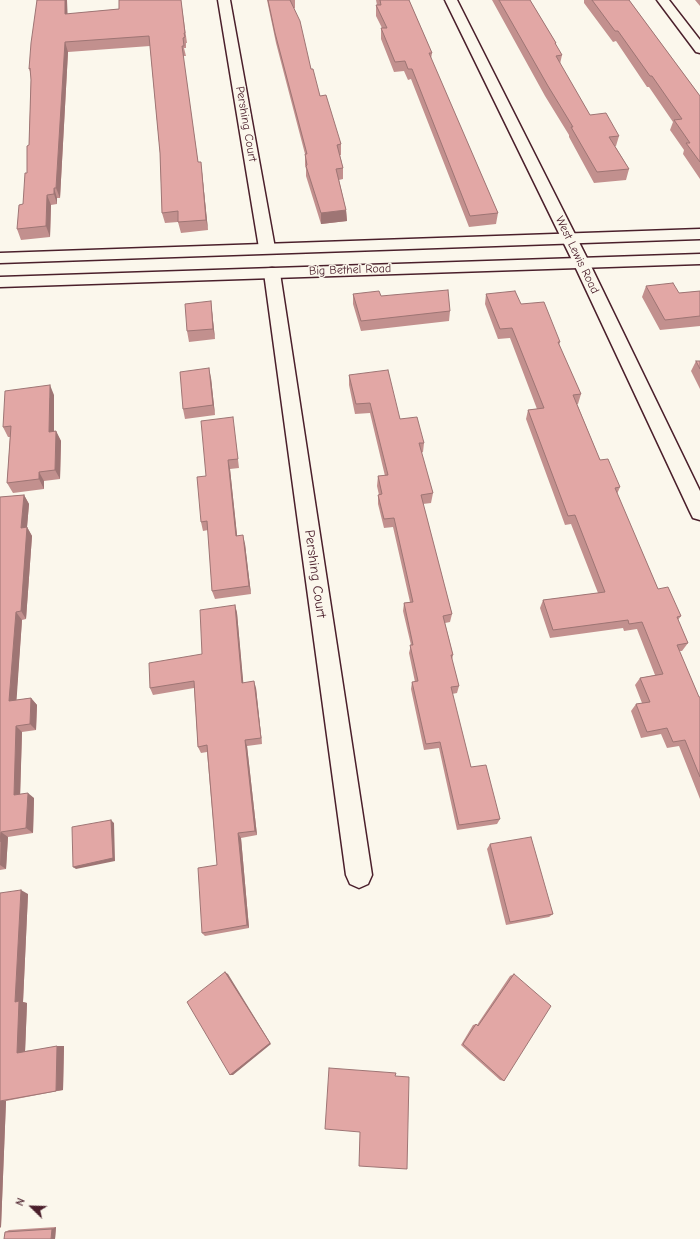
<!DOCTYPE html>
<style>
body{margin:0}
#map{position:relative;width:700px;height:1239px;overflow:hidden;background:#fbf7ec;font-family:"Comic Neue",sans-serif}
canvas{display:block}
.north{position:absolute;left:12px;top:1187px;width:40px;height:40px;-webkit-text-stroke:3px #fbf7ec;paint-order:stroke;rotate:293deg;font-size:11px;font-weight:700;line-height:16px;text-align:center;color:#4a1f2b}
.north::after{content:'';display:block;margin:auto;width:14px;height:18px;background:#4a1f2b;clip-path:polygon(50% 0,100% 100%,50% 72%,0 100%)}
</style>
<div id="map">
<canvas width="700" height="1239"></canvas>
<div class="north">N</div>
</div>
<script>
const c = document.querySelector('canvas').getContext('2d');
c.lineJoin = 'round';
function toPath(rows) {
  const path = new Path2D();
  for (const r of rows) {
    path.moveTo(r[0], r[1]);
    for (let i = 2; i < r.length; i += 2) path.lineTo(r[i], r[i + 1]);
  }
  return path;
}
function strokePath(path, color, width, dash) {
  c.strokeStyle = color;
  c.lineWidth = width;
  c.lineCap = dash ? 'butt' : 'round';
  c.setLineDash(dash || []);
  c.stroke(path);
}
function paint(path, color) {
  c.fillStyle = color;
  c.fill(path, 'evenodd');
}
function drawText(font, color, halo, rows, align = 'center') {
  c.font = font + ' "Comic Neue",sans-serif';
  c.lineWidth = 3;
  c.setLineDash([]);
  c.textBaseline = 'middle';
  c.strokeStyle = halo;
  c.fillStyle = color;
  for (const [text, x, y, turn = 0] of rows) {
    c.save();
    c.translate(x, y);
    c.rotate((+turn || 0) * Math.PI / 180);
    c.textAlign = isNaN(turn) ? turn : align;
    if (halo) c.strokeText(text, 0, 0);
    c.fillText(text, 0, 0);
    c.restore();
  }
}
const minor = toPath([
 [218,0,230,0,275,248,273,252,267,253,261,252,259,248,218,0],
 [445,0,457,0,589,262,700,491,700,520,693,518,690,512,573,262,445,0],
 [657,0,669,0,700,40,700,53,696,52,657,0],
 [272,268,278,269,280,273,372,875,368,884,359,888,350,884,346,875,264,273,266,269,272,268]
]);
const secondary = toPath([
 [700,229,700,239,0,263,0,253,700,229],
 [700,254,700,264,0,287,0,277,700,254]
]);
const wall = toPath([
 [37,0,67,0,67,14,119,9,181,0,187,43,186,43,186,48,184,48,186,56,183,56,198,162,202,172,208,230,181,233,178,222,165,223,162,213,160,153,150,46,68,52,60,198,57,198,57,204,51,205,50,237,21,240,17,229,23,204,27,173,29,145,31,74,29,69],
 [267,0,295,0,295,8,294,8,311,69,320,96,341,144,341,155,340,155,343,168,343,179,339,180,346,210,347,221,321,224,306,176,306,169,305,165,305,154,276,43],
 [376,0,409,0,432,53,431,59,498,213,496,224,469,227,411,79,408,80,404,71,394,72,381,39,381,28,382,28,376,16,376,5,377,5],
 [492,0,530,0,556,43,556,46,562,55,560,64,590,115,619,136,616,146,615,146,629,169,626,180,594,183,569,137,569,135,545,96],
 [584,0,629,0,700,96,700,179,683,154,684,150,670,130,673,122,649,87,647,87,616,41,613,42,584,3],
 [695,0,700,0,700,6],
 [646,286,679,293,700,291,700,326,660,330,642,297],
 [353,294,381,296,450,311,449,321,361,331,353,304],
 [486,294,521,304,560,342,559,345,581,394,578,404,577,404,600,460,620,487,617,494,658,589,681,616,678,620,688,643,682,651,679,651,699,697,700,697,700,799,679,746,667,748,661,734,641,738,631,711,636,704,642,703,635,685,640,678,655,675,637,629,624,631,623,628,550,638,540,608,543,600,598,593,571,524,565,525,526,419,528,410,537,409,510,338,498,339,485,304],
 [211,301,212,311,215,339,189,342,187,331],
 [696,361,700,361,700,389,691,371],
 [349,375,400,419,424,443,423,452,421,453,433,493,431,503,423,504,452,614,450,622,445,623,453,655,452,660,459,686,457,693,452,694,471,767,500,819,497,824,457,830,439,748,424,750,411,689,412,682,415,682,409,653,411,645,403,611,404,603,410,602,393,527,384,528,378,504,378,495,379,495,377,486,378,476,385,476,370,413,355,414,349,385],
 [211,378,215,415,185,419,183,409],
 [54,395,54,431,56,431,61,441,60,479,44,481,44,489,13,493,7,483,10,437,8,437,3,427],
 [234,426,239,468,230,469,237,536,245,544,251,594,215,599,212,591,208,530,203,531,201,522,206,476],
 [24,495,29,504,27,527,32,536,26,619,22,620,16,700,31,698,37,705,36,730,22,732,20,794,34,798,33,833,8,837,6,869,0,870,0,497],
 [235,605,237,613,243,683,256,688,262,744,247,746,257,835,241,838,249,928,205,936,202,933,217,865,207,752,201,753,198,747,194,688,153,695,150,688,202,654],
 [490,844,553,914,549,917,506,925,487,849],
 [0,893,28,894,23,1002,27,1003,25,1051,64,1046,63,1090,6,1101,1,1227],
 [514,974,504,1081,500,1080,461,1045,473,1025,476,1024,477,1025,510,976],
 [56,1227,55,1239,5,1232,9,1230]
]);
const shadedWall = toPath([
 [65,0,67,0,68,24,65,14],
 [65,42,68,52,60,198,56,188],
 [201,162,202,172,208,230,206,220],
 [54,188,57,198,57,204,54,194],
 [47,195,51,205,50,237,46,226],
 [346,210,347,221,321,224,321,213],
 [211,301,212,311,215,339,213,329],
 [209,368,211,378,215,415,213,405],
 [50,385,54,395,54,441,49,432],
 [56,431,61,441,60,479,55,470],
 [228,460,230,469,238,544,236,536],
 [39,472,44,481,44,489,39,479],
 [24,495,29,504,27,527,32,536,26,619,21,611,21,528],
 [243,535,245,544,251,594,249,586],
 [235,605,237,613,244,690,242,683],
 [16,612,22,620,16,708,9,701],
 [254,681,256,688,262,744,261,738],
 [31,698,37,705,36,730,30,724],
 [16,726,22,732,20,800,14,795],
 [245,740,247,746,257,835,255,831],
 [28,793,34,798,33,833,26,828],
 [111,820,114,823,115,861,76,869,73,867],
 [1,832,8,837,6,869,0,865],
 [238,833,241,838,249,928,247,925],
 [21,890,28,894,23,1002,27,1003,25,1053,17,1053,15,1002],
 [225,972,228,974,271,1044,233,1075,230,1075],
 [57,1046,64,1046,63,1090,56,1091],
 [0,1101,6,1101,1,1227,0,1228],
 [56,1227,55,1239,51,1239,52,1229]
]);
const building = toPath([
 [37,0,65,0,65,14,119,9,119,0,181,0,185,33,184,33,185,37,183,38,184,46,182,46,198,162,201,162,206,220,178,222,178,211,162,213,160,153,149,36,65,42,56,188,54,188,54,194,47,195,46,226,17,229,19,205,23,204,25,173,27,173,27,146,29,145,31,80,30,68,29,69,31,43,37,0],
 [268,0,290,0,300,21,311,69,313,69,320,96,326,95,341,144,337,145,343,168,336,169,346,210,321,213,306,166,307,165,305,154,307,154,275,33,268,0],
 [380,0,409,0,432,53,429,53,498,213,470,216,412,69,408,69,405,61,395,62,381,28,387,28,376,5,381,5,380,0],
 [499,0,530,0,556,43,555,43,562,55,556,56,590,115,606,113,619,136,609,137,629,169,597,172,571,127,573,127,548,86,499,0],
 [592,0,629,0,700,96,700,162,686,143,690,143,674,120,682,119,652,76,650,76,618,31,615,31,592,0],
 [673,283,679,293,700,291,700,316,665,320,646,286,673,283],
 [448,290,450,311,361,321,353,294,379,291,381,296,448,290],
 [515,291,521,304,544,302,560,342,558,342,581,394,573,395,600,460,608,459,620,487,615,488,658,589,668,587,681,616,677,617,688,643,677,645,699,697,700,697,700,777,685,740,673,742,667,728,647,732,636,704,650,702,640,678,663,674,642,622,629,624,628,620,553,630,543,600,605,592,575,515,568,516,528,410,544,408,512,328,500,329,486,294,515,291],
 [211,301,213,329,187,331,185,304,211,301],
 [696,361,700,361,700,369,696,361],
 [209,368,213,405,183,409,180,372,209,368],
 [388,370,400,419,417,417,424,443,419,443,433,493,421,495,452,614,443,616,453,655,451,655,459,686,451,687,471,767,486,765,500,819,459,825,440,742,426,744,412,682,418,681,410,645,413,645,404,603,413,602,394,518,384,519,378,495,382,494,378,476,388,475,370,403,356,404,349,375,388,370],
 [50,385,49,432,56,431,55,470,39,472,39,479,7,483,11,426,3,427,5,391,50,385],
 [233,417,238,459,228,460,236,536,243,535,249,586,212,591,207,521,201,522,197,477,206,476,201,421,233,417],
 [24,495,21,528,27,527,21,611,16,612,9,701,31,698,30,724,16,726,14,795,28,793,26,828,1,832,0,842,0,497,24,495],
 [235,605,242,683,254,681,261,738,245,740,255,831,238,833,247,925,202,933,198,868,217,865,207,745,198,747,194,681,150,688,149,663,202,654,200,610,235,605],
 [111,820,113,858,73,867,72,827,111,820],
 [531,837,553,914,510,922,490,844,531,837],
 [21,890,15,1002,19,1001,17,1053,57,1046,56,1091,0,1101,0,893,21,890],
 [225,972,270,1043,230,1075,187,1002,225,972],
 [514,974,551,1006,504,1081,463,1044,476,1024,478,1026,514,974],
 [329,1068,396,1073,395,1076,409,1077,407,1169,359,1166,360,1132,325,1129,329,1068],
 [52,1229,51,1239,4,1239,5,1232,52,1229]
]);
const farStreetnames = [
 ["Pershing Court",246,124,80],
 ["West Lewis Road",577,255,64],
 ["Big Bethel Road",350,270,-2]
];
const streetNames = [
 ["Pershing Court",315,574,82]
];
strokePath(minor, '#4a1f2b', 3);
strokePath(secondary, '#4a1f2b', 3);
paint(minor, '#fbf7ec');
paint(secondary, '#fbf7ec');
paint(wall, '#c2908e');
paint(shadedWall, '#9e7574');
paint(building, '#e2a7a5');
strokePath(building, '#9e7574', 1);
drawText('12px', '#4a1f2b', '#fbf7ec', farStreetnames);
drawText('14px', '#4a1f2b', '#fbf7ec', streetNames);
</script>
